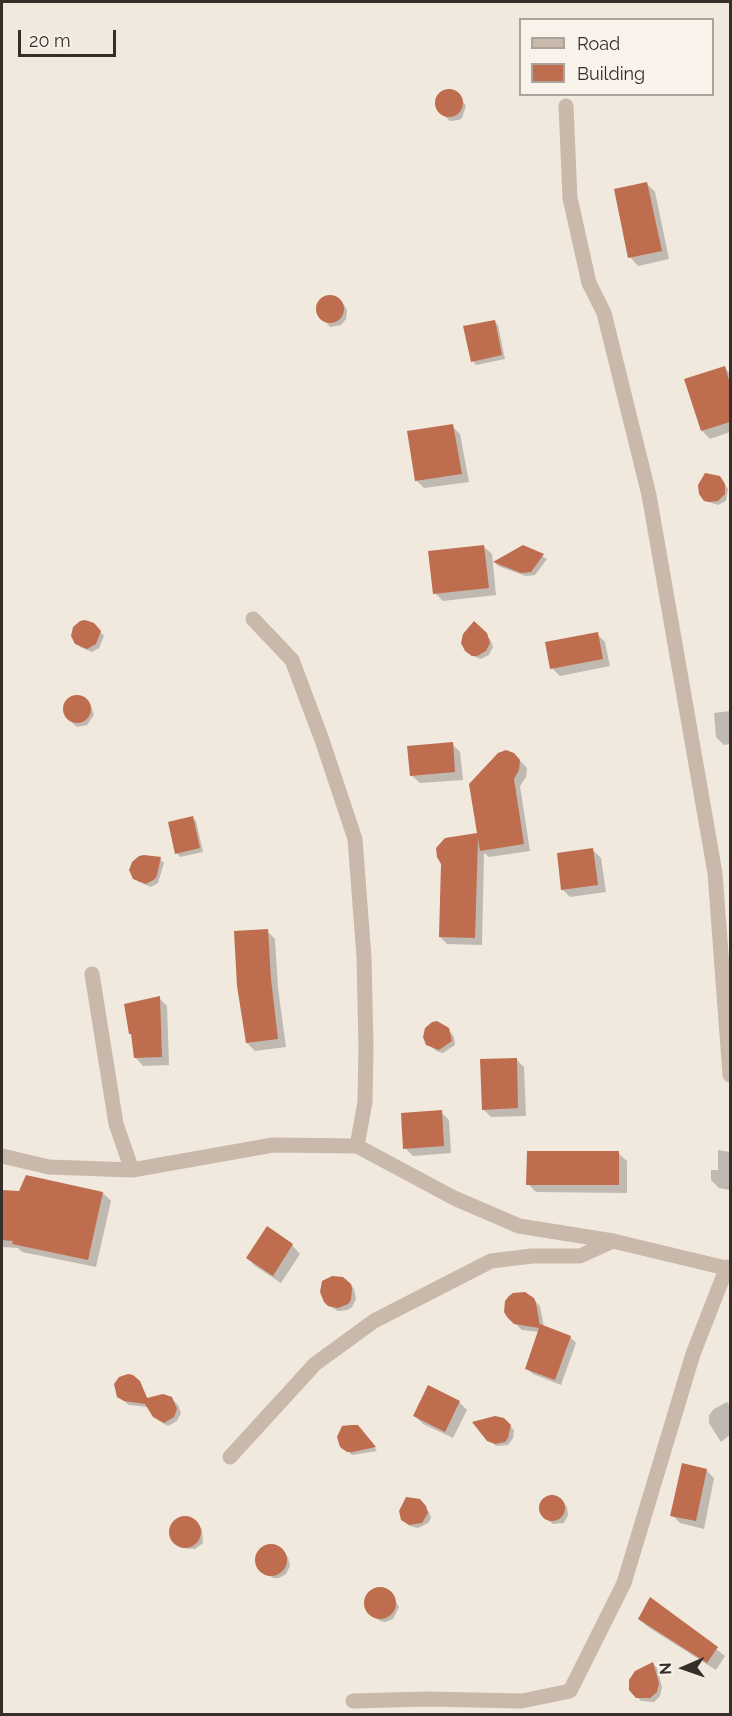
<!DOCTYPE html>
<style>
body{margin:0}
#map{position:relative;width:732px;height:1716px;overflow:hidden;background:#f1e8de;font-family:Raleway,sans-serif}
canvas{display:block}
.frame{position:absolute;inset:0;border:3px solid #362e29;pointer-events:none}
.legend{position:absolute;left:519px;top:18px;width:195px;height:78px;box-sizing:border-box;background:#f9f2ea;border:2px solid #aba49d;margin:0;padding:8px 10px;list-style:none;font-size:18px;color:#362e29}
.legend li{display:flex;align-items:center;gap:12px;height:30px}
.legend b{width:30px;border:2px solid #aba49d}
.north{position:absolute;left:654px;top:1638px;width:60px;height:60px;-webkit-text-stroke:4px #f9f2ea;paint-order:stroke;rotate:268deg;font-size:16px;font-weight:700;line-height:24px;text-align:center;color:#362e29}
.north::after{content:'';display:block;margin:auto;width:21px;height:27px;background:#362e29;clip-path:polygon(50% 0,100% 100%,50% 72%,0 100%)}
.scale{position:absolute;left:18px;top:30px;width:98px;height:27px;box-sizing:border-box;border:3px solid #362e29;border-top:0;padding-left:8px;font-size:18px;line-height:21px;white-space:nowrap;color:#362e29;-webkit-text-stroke:4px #f9f2ea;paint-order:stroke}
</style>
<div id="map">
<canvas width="732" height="1716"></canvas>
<div class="frame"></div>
<ul class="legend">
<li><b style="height:8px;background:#c8b9aa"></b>Road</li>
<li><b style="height:16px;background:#be6d4e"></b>Building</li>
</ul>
<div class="north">N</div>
<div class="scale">20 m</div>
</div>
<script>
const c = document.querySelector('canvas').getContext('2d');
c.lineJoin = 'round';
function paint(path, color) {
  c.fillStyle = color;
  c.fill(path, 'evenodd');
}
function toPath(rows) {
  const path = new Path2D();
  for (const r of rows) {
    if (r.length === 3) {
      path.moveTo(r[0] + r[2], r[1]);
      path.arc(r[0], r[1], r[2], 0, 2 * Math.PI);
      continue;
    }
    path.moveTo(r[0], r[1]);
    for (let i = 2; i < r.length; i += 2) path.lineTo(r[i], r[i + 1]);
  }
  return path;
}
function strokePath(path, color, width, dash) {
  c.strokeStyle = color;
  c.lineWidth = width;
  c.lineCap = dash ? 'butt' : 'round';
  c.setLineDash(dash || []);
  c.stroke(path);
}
const shadow = toPath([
 [448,90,458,94,466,106,462,118,459,120,450,121,439,111,437,102,438,96],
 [647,184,655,192,669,259,638,266,630,257],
 [326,297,334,297,345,306,347,310,346,319,341,325,330,327,319,314,319,302],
 [494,321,498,325,505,359,476,365,473,361],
 [725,368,730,374,730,432,710,439,702,431,686,380],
 [452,426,460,434,469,482,424,488,416,480],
 [723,482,728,489,726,501,718,505,706,501],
 [483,546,492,554,496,595,443,601,435,593],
 [520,547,528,547,547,559,535,575,526,576,498,566,495,562],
 [93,624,104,636,99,648,92,652,80,647,76,643],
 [474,624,490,639,493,647,489,655,481,659,470,655],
 [597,634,605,642,610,666,560,676,552,668],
 [79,696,91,706,94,715,87,725,77,727,67,718,64,706,69,700],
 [730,711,730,744,724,745,716,737,714,713],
 [452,744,460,752,463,780,420,783,411,775],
 [514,754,527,768,526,777,520,786,530,851,489,857,484,853,482,945,447,944,440,937,479,834],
 [192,817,196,821,203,852,180,857,177,853],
 [593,850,601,858,606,892,570,897,562,889],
 [160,859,164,863,158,883,151,887,139,882,134,878],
 [267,931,275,939,278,988,286,1047,255,1051,247,1043],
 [159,998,167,1006,169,1065,143,1066,135,1057,133,1036],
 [449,1030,454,1037,455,1045,443,1053,436,1051,428,1044],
 [516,1059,524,1067,526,1116,491,1117,483,1109],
 [441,1112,449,1120,451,1153,413,1156,405,1148],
 [718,1150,730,1152,730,1190,719,1188,711,1180,711,1170,718,1170],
 [618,1153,627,1161,627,1193,536,1192,528,1184],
 [2,1191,103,1193,111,1201,96,1267,22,1252,18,1248,2,1247],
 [267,1228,292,1245,300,1254,281,1283,255,1266,247,1258],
 [351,1285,354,1289,356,1299,352,1307,348,1310,338,1311,329,1306],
 [533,1299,540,1306,544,1327,570,1337,576,1343,561,1385,533,1374,526,1368,539,1332,522,1330,515,1323],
 [140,1383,148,1399,171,1398,178,1405,181,1413,177,1421,168,1426,159,1421,148,1407,129,1405,118,1396],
 [459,1402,467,1410,453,1438,423,1424,415,1416],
 [727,1402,730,1406,730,1435,721,1442,709,1423,709,1415,714,1409],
 [510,1426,514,1430,513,1438,508,1445,496,1446,492,1442],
 [362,1431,377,1451,352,1455,346,1450],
 [706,1470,714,1478,704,1529,680,1523,672,1515],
 [554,1496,560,1498,567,1507,568,1515,564,1523,553,1524,543,1517,540,1505,547,1497],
 [420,1501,429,1512,431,1518,428,1523,418,1528,410,1526,406,1522],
 [180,1518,190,1518,202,1529,203,1543,195,1549,182,1548,172,1537,171,1528],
 [272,1546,276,1546,288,1557,290,1566,286,1574,279,1578,274,1578,265,1574,257,1560,257,1556,263,1548],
 [379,1589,391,1594,399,1607,393,1619,385,1622,380,1621,368,1611,366,1601,370,1593],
 [651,1599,725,1656,716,1670,648,1627,639,1619],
 [653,1664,657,1668,662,1687,660,1696,654,1702,641,1701,631,1690]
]);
const building = toPath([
 [449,103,14],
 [647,182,662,251,628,258,614,189],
 [330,309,14],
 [495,320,502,355,471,362,463,326],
 [725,366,730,384,730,422,701,431,684,379],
 [453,424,462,474,415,481,407,431],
 [705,473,720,476,725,484,725,494,718,501,709,502,704,501,699,494,698,485],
 [484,545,489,588,433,594,428,551],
 [523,545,544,554,531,572,521,573,493,562],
 [85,620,94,623,101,631,96,644,87,649,75,644,71,636,73,627,80,621],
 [474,621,487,633,490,643,486,651,477,656,472,656,465,651,461,643,463,634],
 [598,632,603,659,550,669,545,642],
 [77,709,14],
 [453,742,455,772,410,776,407,746],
 [506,750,514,753,520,760,519,770,514,779,524,844,480,851,478,839,475,938,439,937,441,864,437,857,436,848,445,838,477,833,469,784,498,753],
 [193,816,200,848,175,854,168,822],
 [593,848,598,885,561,890,557,853],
 [144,855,161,857,157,875,155,879,146,884,133,879,129,870,132,862,139,856],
 [268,929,271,979,278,1039,246,1043,237,986,234,931],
 [160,996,162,1057,134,1058,131,1034,129,1034,124,1004],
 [437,1021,449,1028,452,1041,439,1050,426,1045,423,1037,425,1028,432,1022],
 [517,1058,518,1108,482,1110,480,1059],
 [442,1110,444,1146,403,1149,401,1113],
 [527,1151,619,1151,619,1185,526,1185],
 [26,1175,103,1192,88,1260,12,1244,13,1241,2,1240,2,1190,19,1191],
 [267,1226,293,1244,273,1276,246,1258],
 [332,1276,343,1277,351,1284,352,1289,351,1300,348,1304,338,1308,328,1306,324,1302,320,1292,322,1281],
 [525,1292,534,1298,536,1303,540,1326,540,1324,571,1336,555,1380,525,1369,539,1328,514,1324,507,1317,504,1312,505,1301,509,1296,513,1293],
 [128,1374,133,1375,140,1381,147,1398,163,1394,172,1397,177,1409,174,1417,164,1423,153,1417,145,1404,124,1401,117,1397,114,1384,119,1377],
 [428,1385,460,1401,445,1432,413,1416],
 [495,1416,504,1418,511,1425,508,1438,505,1442,495,1444,487,1441,472,1422],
 [351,1425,358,1425,376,1447,352,1452,347,1452,340,1447,337,1437,342,1426],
 [682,1463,707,1469,696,1521,670,1516],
 [552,1508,13],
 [406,1497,420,1499,426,1506,428,1513,422,1523,409,1525,401,1520,399,1511],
 [185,1532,16],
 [271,1560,16],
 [380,1603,16],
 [650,1597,718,1647,707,1663,638,1619],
 [653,1662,659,1683,657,1692,650,1698,636,1698,629,1690,629,1680,635,1671]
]);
const minor = toPath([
 [566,106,570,198,589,283,604,313,649,495,715,873,730,1075],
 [253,619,292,660,322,740,355,839,364,957,366,1047,365,1102,357,1146],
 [92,974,116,1124,132,1170],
 [2,1156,49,1167,132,1170,273,1145,357,1146,454,1198,519,1226,613,1241,730,1269],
 [230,1457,315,1364,374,1321,491,1261,532,1256,580,1256,613,1241],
 [353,1701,427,1699,522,1701,570,1691,624,1583,693,1354,727,1267]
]);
paint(shadow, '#0003');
paint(building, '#be6d4e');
strokePath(minor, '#c8b9aa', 15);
</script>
